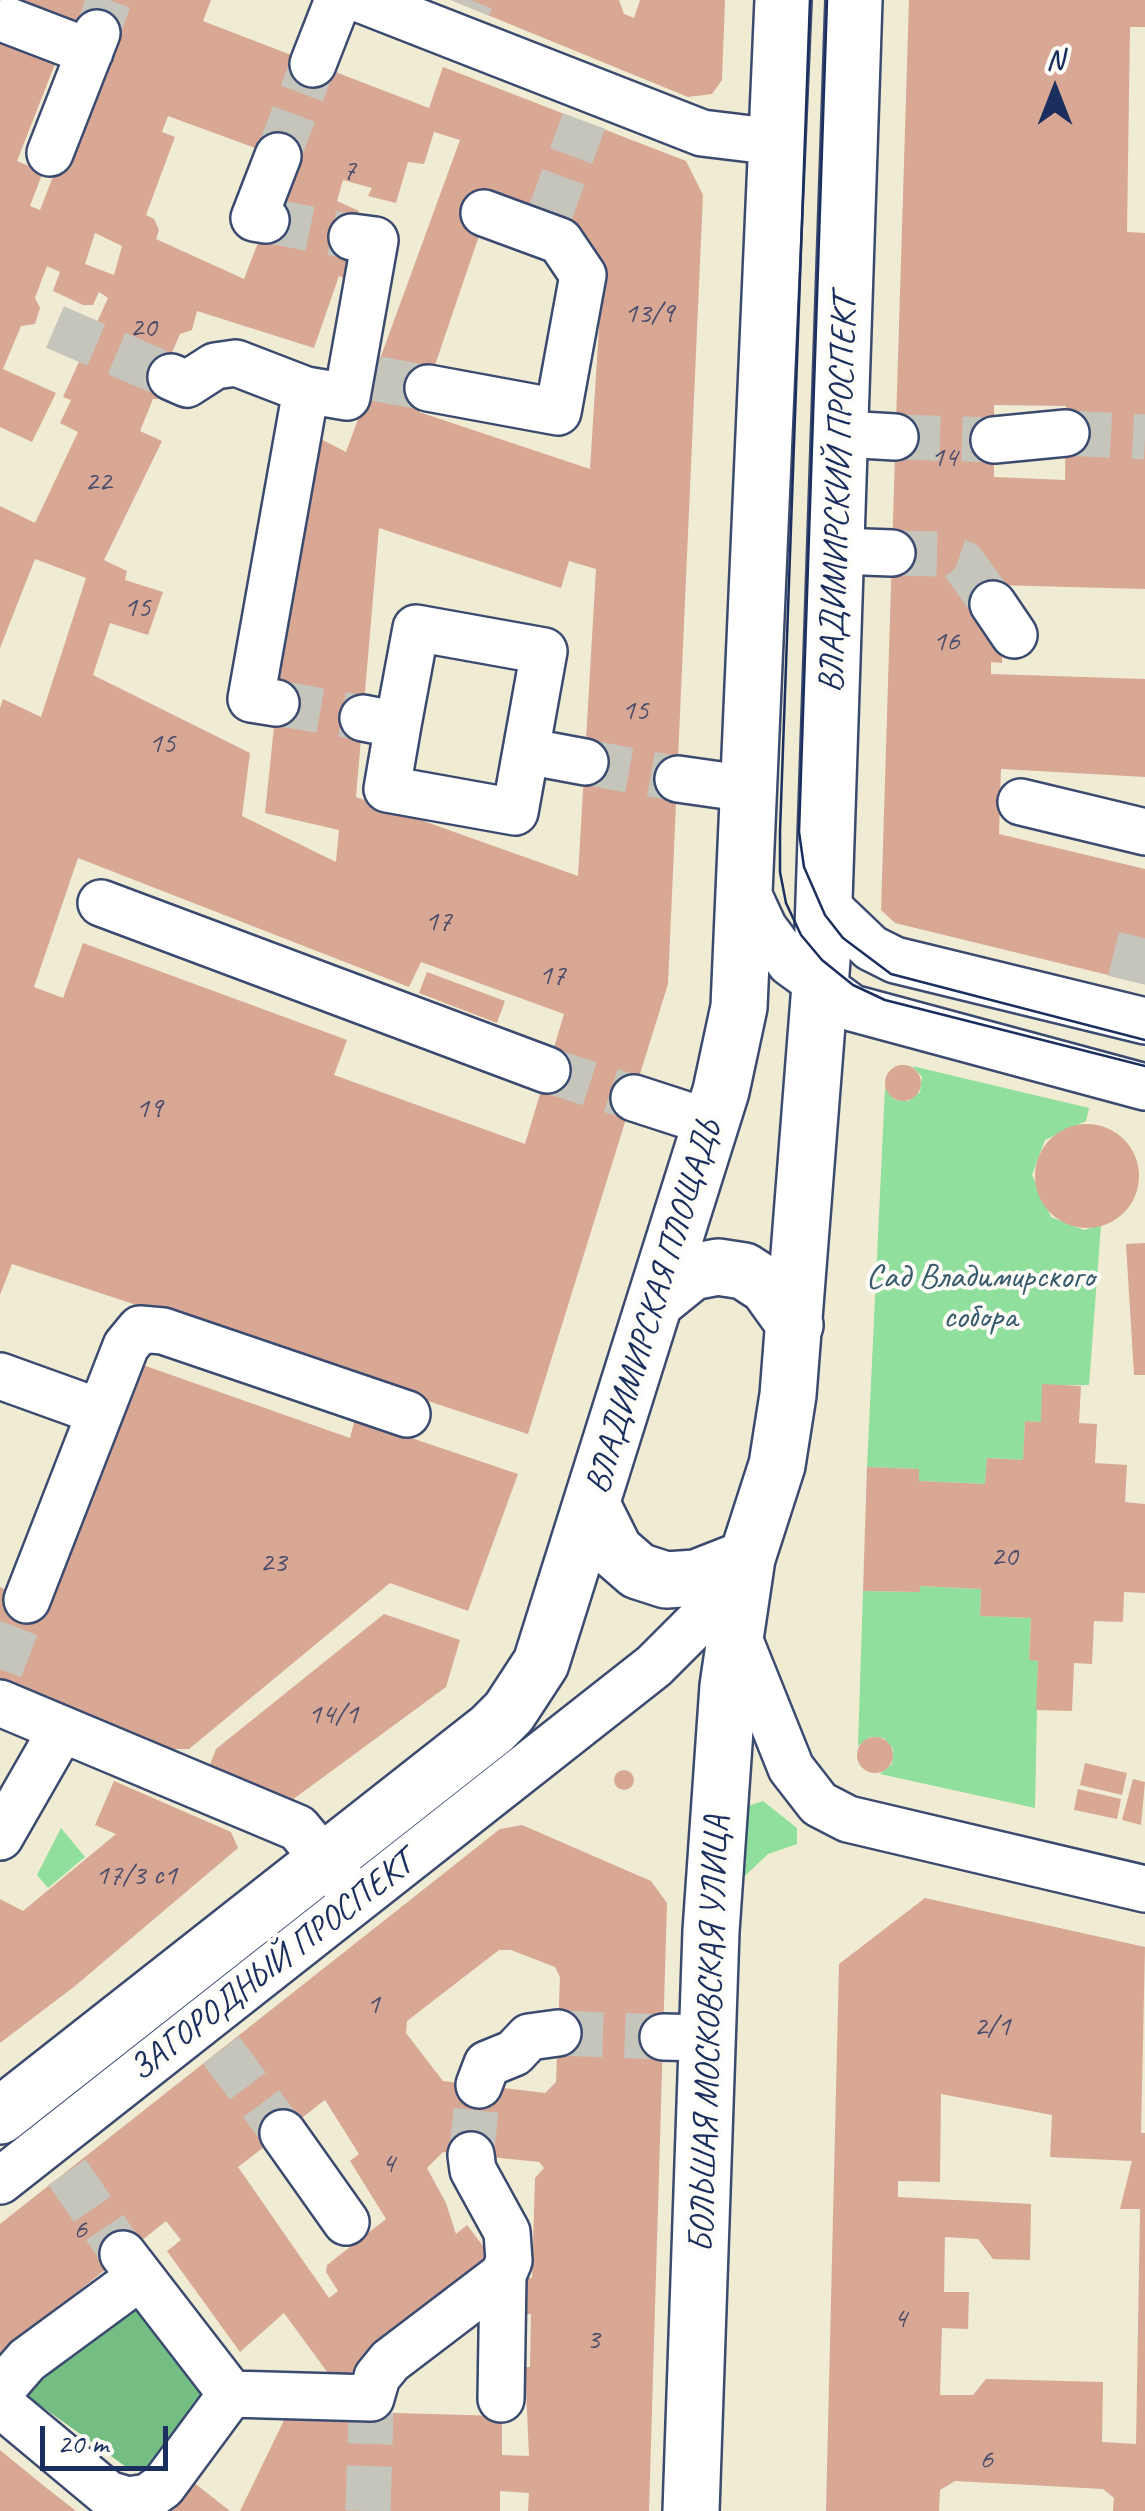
<!DOCTYPE html>
<meta charset="utf-8">
<style>
body{margin:0}
#map{position:relative;width:1145px;height:2511px;overflow:hidden;background:#f0ebd3;font-family:Caveat,sans-serif}
canvas{display:block}
.north{position:absolute;left:1005px;top:40px;width:100px;height:100px;-webkit-text-stroke:8px #fdfcf7;paint-order:stroke;rotate:0deg;font-size:28px;font-weight:700;line-height:40px;text-align:center;color:#1b2f5e}
.north::after{content:'';display:block;margin:auto;width:35px;height:45px;background:#1b2f5e;clip-path:polygon(50% 0,100% 100%,50% 72%,0 100%)}
.scale{position:absolute;left:40px;top:2426px;width:128px;height:45px;box-sizing:border-box;border:5px solid #1b2f5e;border-top:0;padding-left:12px;font-size:30px;line-height:35px;white-space:nowrap;color:#1b2f5e;-webkit-text-stroke:8px #fdfcf7;paint-order:stroke}
</style>
<div id="map">
<canvas width="1145" height="2511"></canvas>
<div class="north">N</div>
<div class="scale">20 m</div>
</div>
<script>
const c = document.querySelector('canvas').getContext('2d');
c.lineJoin = 'round';
function paint(path, color) {
  c.fillStyle = color;
  c.fill(path, 'evenodd');
}
function toPath(rows) {
  const path = new Path2D();
  for (const r of rows) {
    if (r.length === 3) {
      path.moveTo(r[0] + r[2], r[1]);
      path.arc(r[0], r[1], r[2], 0, 2 * Math.PI);
      continue;
    }
    path.moveTo(r[0], r[1]);
    for (let i = 2; i < r.length; i += 2) path.lineTo(r[i], r[i + 1]);
  }
  return path;
}
function strokePath(path, color, width, dash) {
  c.strokeStyle = color;
  c.lineWidth = width;
  c.lineCap = dash ? 'butt' : 'round';
  c.setLineDash(dash || []);
  c.stroke(path);
}
function drawText(font, color, halo, rows, align = 'center') {
  c.font = font + ' Caveat,sans-serif';
  c.lineWidth = 8;
  c.setLineDash([]);
  c.textBaseline = 'middle';
  c.strokeStyle = halo;
  c.fillStyle = color;
  for (const [text, x, y, turn = 0] of rows) {
    c.save();
    c.translate(x, y);
    c.rotate((+turn || 0) * Math.PI / 180);
    c.textAlign = isNaN(turn) ? turn : align;
    if (halo) c.strokeText(text, 0, 0);
    c.fillText(text, 0, 0);
    c.restore();
  }
}
const green = toPath([
 [912,1066,1089,1108,1086,1121,1045,1140,1032,1175,1051,1217,1084,1230,1101,1225,1089,1385,1043,1385,1041,1422,1025,1421,1023,1460,987,1458,985,1484,919,1481,919,1469,867,1467,885,1088,895,1100,909,1101,920,1092,922,1077],
 [920,1586,981,1589,980,1616,1031,1618,1029,1659,1038,1661,1035,1808,880,1774,892,1764,893,1749,884,1738,870,1737,858,1746,863,1591,919,1592],
 [763,1801,797,1828,797,1844,768,1854,745,1876,738,1876,742,1808],
 [61,1828,85,1857,48,1888,37,1875]
]);
const forest = toPath([
 [135,2308,210,2397,152,2467,142,2471,129,2469,23,2393,33,2368]
]);
const building = toPath([
 [12,0,211,0,203,21,429,108,443,67,686,161,703,195,668,984,528,1434,12,1264,0,1295,0,708,3,699,41,717,86,578,35,559,0,648,0,506,35,523,78,432,60,423,71,400,63,397,108,298,99,292,93,305,83,305,53,291,60,272,47,266,35,298,40,308,35,324,21,326,3,369,56,393,32,442,0,427,0,38,57,59,17,161,43,172,30,206,40,210,100,55,112,60,119,42],
 [168,116,296,163,283,178,244,279,156,239,159,230,154,219,146,215,175,137,162,132],
 [434,132,460,140,346,452,305,431,265,813,339,830,336,862,242,816,250,753,93,675,110,623,148,635,163,592,125,580,127,571,104,560,162,441,140,431,153,399,162,399,179,360,171,355,180,334,192,330,197,311,314,348,339,276,346,279,355,253,348,251,359,211,337,201,343,180,372,188,368,196,396,203,408,162,424,164],
 [481,230,579,232,603,265,590,469,419,412],
 [95,233,122,246,114,275,85,264],
 [379,528,561,588,569,561,596,569,578,876,356,797],
 [78,858,409,987,421,962,564,1014,525,1144,334,1075,347,1040,83,943,63,998,34,987],
 [451,0,619,0,624,14,634,18,640,0,725,0,722,80,712,94,688,97],
 [909,0,1145,0,1145,27,1130,27,1127,232,1145,233,1145,589,994,585,1003,622,1002,663,991,662,991,674,1145,679,1145,777,1001,769,999,834,1145,869,1145,984,895,923,881,910],
 [994,405,1066,406,1065,480,994,477],
 [427,972,505,1001,497,1023,419,993],
 [903,1083,18],
 [1087,1176,52],
 [1145,1243,1145,1375,1134,1375,1126,1244],
 [143,1365,350,1438,355,1419,518,1474,468,1611,390,1583,189,1749,170,1749,0,1682,0,1587,27,1600,44,1601],
 [1042,1384,1081,1386,1079,1423,1097,1424,1095,1463,1127,1465,1125,1502,1145,1504,1145,1593,1124,1592,1123,1622,1094,1621,1092,1664,1074,1663,1072,1711,1036,1710,1038,1661,1029,1660,1031,1618,980,1616,981,1589,920,1586,920,1592,863,1591,867,1467,919,1469,919,1481,985,1484,987,1458,1023,1460,1025,1421,1041,1422],
 [384,1614,460,1640,446,1687,284,1806,208,1770,216,1749],
 [875,1755,18],
 [1085,1763,1127,1773,1122,1795,1080,1785],
 [624,1780,10],
 [1133,1779,1145,1782,1141,1825,1122,1820],
 [114,1781,231,1832,238,1848,75,1986,0,2043,0,1899,23,1911,116,1834,95,1825],
 [1078,1789,1121,1799,1117,1819,1074,1810],
 [522,1825,651,1881,667,1903,649,2511,528,2511,529,2493,500,2491,500,2511,240,2511,289,2410,502,2416,502,2455,529,2456,525,2367,530,2367,531,2314,521,2314,522,2278,532,2278,535,2178,544,2168,539,2162,443,2152,427,2168,446,2203,456,2234,467,2225,495,2262,336,2384,284,2313,240,2352,167,2251,181,2240,166,2221,0,2354,0,2224,500,1829],
 [499,1950,511,1950,555,1967,560,1977,556,2082,545,2093,443,2081,406,2033,407,2021],
 [325,2100,359,2154,350,2161,386,2219,327,2265,326,2272,338,2291,329,2298,238,2167],
 [925,1898,1145,1947,1141,2133,1145,2133,1145,2511,1113,2511,1114,2498,1103,2489,955,2481,940,2490,939,2511,826,2511,839,1964],
 [941,2094,1052,2115,1050,2157,1132,2161,1120,2209,1140,2209,1136,2444,1102,2442,1103,2382,986,2379,973,2395,940,2395,942,2328,968,2329,969,2292,944,2292,945,2237,978,2239,993,2259,1030,2260,1031,2204,898,2197,898,2181,940,2182],
 [0,2450,44,2486,76,2511,0,2511],
 [188,2478,230,2511,163,2511]
]);
const minorTunnel = toPath([
 [468,7,471,0],
 [97,33,109,0],
 [278,156,313,64],
 [548,219,584,121],
 [266,220,352,237],
 [55,327,171,377],
 [373,378,428,388],
 [1066,433,1145,437],
 [895,437,994,440],
 [892,553,937,554,963,563,993,604],
 [276,703,363,718],
 [585,762,678,779],
 [1130,981,1145,920],
 [547,1070,634,1098],
 [0,1669,27,1600],
 [558,2033,663,2037],
 [221,2050,283,2133],
 [471,2155,479,2085],
 [67,2172,123,2254],
 [368,2511,371,2412]
]);
const minor = toPath([
 [362,0,702,133,776,142],
 [9,21,90,52],
 [313,64,338,0],
 [50,153,97,33],
 [266,220,254,218,278,156],
 [171,377,187,384,215,366,236,363,306,390],
 [428,388,558,412,583,275,560,241,484,213],
 [843,434,895,437],
 [994,440,1066,433],
 [837,551,892,553],
 [993,604,1014,635],
 [276,703,251,699,306,390,347,397,375,240,352,237],
 [363,718,398,725,416,628,544,651,526,751,585,762],
 [398,725,387,789,515,812,526,751],
 [678,779,748,789],
 [1021,802,1145,832],
 [745,887,764,928,790,963,852,1008,1145,1087],
 [101,903,547,1070],
 [825,904,871,948,895,960,1145,1021],
 [634,1098,711,1123],
 [0,1376,100,1412],
 [27,1600,126,1346,140,1329,163,1331,407,1414],
 [736,1631,791,1768,819,1804,848,1819,1145,1889],
 [0,1703,298,1828,346,1886],
 [0,1837,62,1729],
 [663,2037,707,2038],
 [479,2085,487,2064,514,2053,529,2037,558,2033],
 [283,2133,346,2222],
 [0,2181,654,1666,702,1618,747,1558],
 [123,2254,231,2394,371,2398,377,2377,390,2361,503,2275,509,2261,507,2232,473,2170,471,2155],
 [0,2391,27,2360,140,2277],
 [501,2399,503,2275],
 [0,2404,108,2494,128,2500,148,2497,163,2486,231,2394]
]);
const major = toPath([
 [655,1302,692,1272,718,1267,744,1271,767,1286,795,1325],
 [593,1507,615,1551,638,1571,666,1580,696,1578,747,1558],
 [0,2116,492,1729,509,1712,541,1663,721,1091,739,1007,783,0],
 [691,2511,711,1931,728,1686,747,1558,777,1465,788,1395,822,960,854,0]
]);
const tram = toPath([
 [810,0,780,831,780,872,786,903,801,935,822,960,853,985,885,1000,1145,1066],
 [827,0,799,832,804,867,825,915,843,938,891,974,1145,1040]
]);
const numberNames = [
 ["7",349,171],
 ["13/9",649,314],
 ["20",143,328],
 ["14",944,458],
 ["22",98,482],
 ["15",137,608],
 ["16",946,642],
 ["15",635,711],
 ["15",162,744],
 ["17",438,922],
 ["17",552,976],
 ["19",149,1109],
 ["20",1004,1557],
 ["23",273,1563],
 ["14/1",333,1715],
 ["17/3 с1",136,1876],
 ["1",373,2005],
 ["2/1",992,2027],
 ["4",388,2164],
 ["6",80,2230],
 ["4",900,2319],
 ["3",593,2340],
 ["6",986,2460]
];
const streetNames = [
 ["ВЛАДИМИРСКИЙ ПРОСПЕКТ",839,494,-88],
 ["ВЛАДИМИРСКАЯ ПЛОЩАДЬ",654,1307,-73],
 ["ЗАГОРОДНЫЙ ПРОСПЕКТ",272,1967,-38],
 ["БОЛЬШАЯ МОСКОВСКАЯ УЛИЦА",710,2034,-88]
];
const parkNames = [
 ["Сад Владимирского",980,1278],
 ["собора",980,1318]
];
paint(green, '#90df9d');
paint(forest, '#74be84');
paint(building, '#d8a894');
strokePath(minorTunnel, '#c5c5bc', 45, [45, 22]);
strokePath(minor, '#3b4b70', 50);
strokePath(major, '#3b4b70', 60);
strokePath(minor, '#fff', 45);
strokePath(major, '#fff', 55);
strokePath(tram, '#1b2f5e', 2.5);
drawText('30px', '#4a4d6c', null, numberNames);
drawText('35px', '#1b2f5e', '#fdfcf7', streetNames);
drawText('35px', '#385b6e', '#fdfcf7', parkNames);
</script>
